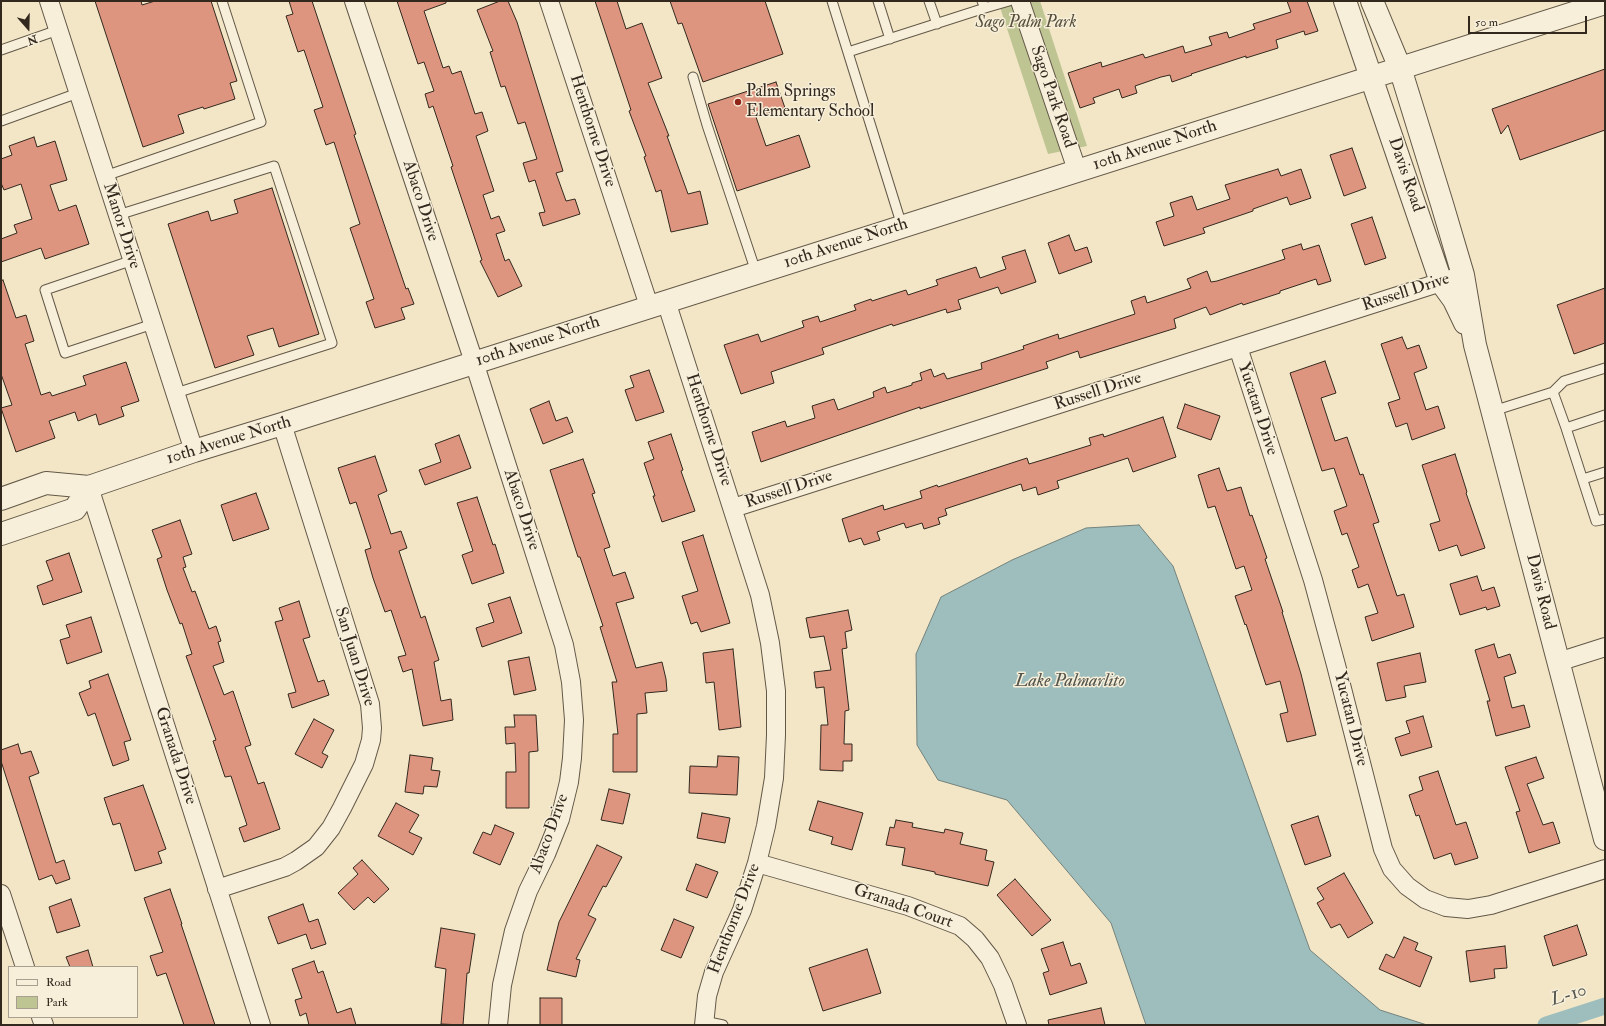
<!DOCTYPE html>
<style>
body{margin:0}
#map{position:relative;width:1606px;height:1026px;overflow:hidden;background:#f2e6c6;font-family:"IM FELL Double Pica",serif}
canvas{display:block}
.frame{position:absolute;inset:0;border:2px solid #33281e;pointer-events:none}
.legend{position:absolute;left:8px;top:966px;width:130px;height:52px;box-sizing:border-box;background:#f7efda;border:1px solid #a99f8f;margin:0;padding:5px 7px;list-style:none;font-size:12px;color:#33281e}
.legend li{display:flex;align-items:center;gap:8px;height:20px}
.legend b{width:20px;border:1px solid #a99f8f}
.north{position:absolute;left:8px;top:8px;width:40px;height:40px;-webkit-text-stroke:3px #f7efda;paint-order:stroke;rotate:160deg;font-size:11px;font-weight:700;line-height:16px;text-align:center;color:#33281e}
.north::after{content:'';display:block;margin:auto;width:14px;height:18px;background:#33281e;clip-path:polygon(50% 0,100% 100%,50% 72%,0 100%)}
.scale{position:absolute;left:1468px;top:16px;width:119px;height:18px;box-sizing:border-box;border:2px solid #33281e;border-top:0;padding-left:5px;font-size:12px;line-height:14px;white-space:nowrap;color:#33281e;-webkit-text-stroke:3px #f7efda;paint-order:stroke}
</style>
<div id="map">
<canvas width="1606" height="1026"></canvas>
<div class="frame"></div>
<ul class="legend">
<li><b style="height:5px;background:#f7efda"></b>Road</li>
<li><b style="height:11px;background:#bec492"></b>Park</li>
</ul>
<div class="north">N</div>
<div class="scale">50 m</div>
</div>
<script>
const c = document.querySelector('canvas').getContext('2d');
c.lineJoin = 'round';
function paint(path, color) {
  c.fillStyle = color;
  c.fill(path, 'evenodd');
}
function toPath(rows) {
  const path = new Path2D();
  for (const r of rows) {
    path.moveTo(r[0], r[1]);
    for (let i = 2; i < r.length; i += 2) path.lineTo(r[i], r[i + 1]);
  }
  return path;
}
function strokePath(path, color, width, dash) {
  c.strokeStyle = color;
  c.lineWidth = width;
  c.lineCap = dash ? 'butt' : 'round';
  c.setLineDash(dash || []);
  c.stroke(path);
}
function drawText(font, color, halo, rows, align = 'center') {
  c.font = font + ' "IM FELL Double Pica",serif';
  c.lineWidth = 3;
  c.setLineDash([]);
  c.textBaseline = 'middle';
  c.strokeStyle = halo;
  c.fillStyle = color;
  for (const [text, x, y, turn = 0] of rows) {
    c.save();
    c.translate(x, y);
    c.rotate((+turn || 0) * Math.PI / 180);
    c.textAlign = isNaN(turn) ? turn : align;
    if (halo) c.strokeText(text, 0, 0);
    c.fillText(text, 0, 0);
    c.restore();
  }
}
const green = toPath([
 [998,1,1040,1,1087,146,1048,154]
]);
const water = toPath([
 [1139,525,1173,566,1310,950,1380,1010,1427,1025,1146,1025,1111,923,1007,800,938,780,917,745,916,654,941,597,1012,560,1086,528,1139,525]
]);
const canal = toPath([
 [1546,1025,1605,1006]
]);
const building = toPath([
 [95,1,141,1,142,5,155,1,211,1,237,81,230,83,235,99,204,109,203,107,178,115,184,133,143,147,95,1],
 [289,1,312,1,356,134,354,135,385,227,406,289,408,288,414,304,401,308,405,319,375,328,366,302,374,299,350,228,360,224,334,142,326,145,314,110,323,107,304,50,298,52,286,16,293,14,289,1],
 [397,1,446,1,446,3,424,11,443,68,449,66,452,74,461,71,475,114,482,112,488,131,476,136,494,191,483,195,491,219,499,216,505,231,496,234,505,261,509,259,522,286,498,297,480,261,482,260,451,167,453,166,433,106,429,108,425,94,434,91,424,62,418,64,397,1],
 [500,1,508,1,517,22,563,171,556,173,566,201,575,199,580,214,543,226,539,213,545,212,535,180,529,182,523,163,537,159,525,122,518,124,505,86,501,87,490,52,493,51,477,10,500,1],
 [595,1,617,1,626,29,642,23,662,78,648,83,669,136,667,136,688,194,700,191,708,224,671,232,661,190,656,192,644,157,646,156,629,111,631,110,595,1],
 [670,1,765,1,783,54,703,82,682,23,678,24,670,1],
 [1287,1,1307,1,1318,31,1305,35,1304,31,1276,40,1278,48,1246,58,1246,56,1191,74,1192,75,1172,82,1170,75,1161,77,1135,86,1137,93,1122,98,1119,89,1093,98,1095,103,1080,108,1068,73,1101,62,1102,67,1143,54,1145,58,1183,46,1185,53,1212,45,1209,37,1227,32,1229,38,1255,29,1253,24,1291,12,1287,1],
 [1605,69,1605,130,1520,160,1508,125,1501,134,1492,109,1605,69],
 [776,82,785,108,756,117,766,146,799,135,810,167,737,191,708,104,776,82],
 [34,137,37,147,55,141,67,180,50,185,59,211,76,205,89,244,45,259,41,248,1,262,1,239,17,233,14,225,32,219,21,184,4,190,1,183,1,159,12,155,9,146,34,137],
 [1352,148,1366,188,1344,196,1330,155,1352,148],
 [1278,169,1281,176,1301,169,1311,198,1290,205,1287,197,1253,209,1253,211,1203,228,1205,233,1164,246,1156,222,1174,216,1170,203,1192,196,1197,210,1230,199,1225,185,1278,169],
 [272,188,319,334,279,347,273,328,247,336,254,355,215,368,168,224,208,211,211,221,238,213,234,200,272,188],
 [1372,217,1386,258,1365,265,1351,224,1372,217],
 [1069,235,1075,251,1087,247,1092,262,1059,274,1048,243,1069,235],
 [1301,244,1303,250,1319,245,1331,281,1318,285,1316,279,1280,291,1280,293,1243,305,1242,303,1210,315,1206,307,1174,319,1176,328,1080,358,1078,351,1046,362,1048,368,920,409,920,407,761,462,752,432,785,421,787,427,815,418,812,406,834,399,838,410,874,397,873,392,885,387,887,393,912,385,912,383,922,380,920,373,931,369,934,377,944,373,947,379,982,369,981,363,1024,349,1023,346,1058,334,1059,339,1135,314,1131,301,1145,296,1147,303,1191,288,1187,279,1207,271,1211,282,1217,281,1285,259,1282,250,1301,244],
 [1025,250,1036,282,1001,294,998,287,958,300,961,309,947,313,946,309,893,326,892,324,822,348,824,354,771,372,774,383,741,394,724,345,758,334,761,342,804,327,802,321,818,316,820,322,856,310,854,305,871,299,872,301,906,290,908,295,938,285,936,280,976,267,980,278,1006,269,1002,257,1025,250],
 [3,280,16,318,26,315,34,341,25,344,41,395,50,392,52,396,86,385,83,376,126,362,139,401,121,407,124,416,99,425,96,414,78,421,75,412,49,421,55,438,16,452,1,408,12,405,1,374,1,281,3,280],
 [1605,288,1605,343,1574,354,1557,305,1605,288],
 [1402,337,1407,349,1419,345,1427,368,1414,373,1426,410,1438,406,1445,428,1412,440,1407,423,1396,427,1388,403,1400,399,1381,344,1402,337],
 [1325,361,1336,393,1321,398,1335,441,1347,437,1360,475,1363,474,1379,522,1373,524,1397,596,1404,594,1414,627,1372,641,1365,617,1378,613,1368,584,1358,588,1352,570,1359,567,1347,533,1342,535,1334,511,1347,506,1334,468,1322,471,1290,373,1325,361],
 [649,370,664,412,636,421,625,390,634,387,630,376,649,370],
 [549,401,556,421,567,417,573,432,543,444,530,409,549,401],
 [1185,404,1220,416,1211,440,1177,428,1185,404],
 [1163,417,1176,457,1133,472,1128,458,1057,481,1059,488,1038,495,1036,487,1023,491,1021,484,945,509,947,515,938,518,940,524,924,529,922,523,906,528,904,523,877,532,880,540,864,545,861,538,849,542,842,519,883,505,884,510,922,498,920,491,937,485,938,487,1027,458,1029,464,1049,458,1091,445,1089,438,1103,434,1104,437,1163,417],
 [671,434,683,470,681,471,695,511,662,522,653,496,655,496,644,463,654,459,648,442,671,434],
 [459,435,471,468,425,485,419,470,441,462,435,444,459,435],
 [1455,454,1467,492,1466,493,1485,548,1461,556,1457,545,1439,551,1430,524,1440,521,1422,465,1455,454],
 [375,456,387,491,378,495,391,534,401,531,407,548,399,551,421,618,425,616,439,660,434,662,441,701,451,699,453,720,423,726,412,669,403,672,398,657,406,655,391,610,385,612,373,578,365,550,371,548,356,502,350,504,338,468,375,456],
 [583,459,595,493,592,494,610,547,604,549,613,576,625,572,634,598,616,603,636,668,662,662,666,679,667,691,645,693,647,713,637,714,637,772,613,772,613,734,618,734,612,682,617,682,600,627,603,626,580,557,578,557,550,470,583,459],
 [1219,468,1227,491,1241,487,1250,516,1252,515,1267,558,1265,559,1283,612,1282,612,1301,674,1316,735,1287,742,1280,714,1288,712,1280,681,1266,685,1246,624,1245,625,1235,596,1252,590,1244,566,1236,569,1215,506,1208,508,1198,475,1219,468],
 [256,493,269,529,233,541,221,505,256,493],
 [477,497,493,545,495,544,504,573,472,584,462,555,473,551,457,503,477,497],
 [180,520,192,554,183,557,186,567,183,568,192,592,195,591,209,629,216,626,221,641,218,642,224,662,213,666,224,695,233,691,251,745,245,747,258,784,264,782,280,829,244,842,239,828,247,825,231,776,225,777,213,741,216,740,186,656,192,654,182,623,180,624,167,590,157,559,162,557,152,530,180,520],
 [703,535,730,623,701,632,697,622,691,624,682,596,698,591,682,542,703,535],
 [69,553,82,592,43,605,37,586,53,580,46,561,69,553],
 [1477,576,1482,591,1494,587,1500,606,1487,610,1486,607,1460,615,1450,584,1477,576],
 [510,597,522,633,482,647,476,628,494,622,488,604,510,597],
 [299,601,310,637,303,639,318,682,324,680,329,695,292,708,288,694,296,692,275,622,283,620,279,608,299,601],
 [848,610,852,630,845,632,847,648,842,649,849,710,845,711,844,744,852,744,852,761,843,761,843,771,820,770,821,725,828,725,824,687,816,688,814,672,831,670,824,636,810,638,806,618,848,610],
 [91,617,102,652,67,664,60,640,70,637,66,625,91,617],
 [1494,644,1498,658,1510,654,1516,673,1504,677,1512,708,1524,705,1530,727,1496,736,1487,701,1490,701,1475,650,1494,644],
 [733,649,741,727,719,730,714,682,706,683,703,653,733,649],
 [1420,653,1426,682,1404,686,1406,697,1386,701,1377,663,1420,653],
 [529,657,536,690,514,695,508,661,529,657],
 [108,674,131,740,124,742,129,760,113,766,95,713,88,716,79,693,91,688,89,681,108,674],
 [514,715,536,715,538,751,529,752,529,808,506,808,506,772,516,772,515,743,506,744,505,727,515,727,514,715],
 [1423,716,1432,747,1401,756,1395,738,1410,733,1406,721,1423,716],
 [314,719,334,730,322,753,328,756,322,768,295,754,314,719],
 [18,744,21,754,31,751,39,773,29,777,56,863,64,860,70,879,56,884,52,875,39,880,1,761,1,750,18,744],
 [410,755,433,758,431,770,440,771,437,787,424,786,423,794,405,792,410,755],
 [718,756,739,757,737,795,689,793,690,766,717,767,718,756],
 [1536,757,1544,778,1527,784,1543,825,1553,822,1560,843,1529,853,1516,812,1520,811,1505,767,1536,757],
 [1438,771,1456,825,1466,822,1478,858,1455,865,1451,853,1434,859,1419,815,1416,816,1409,795,1423,790,1419,777,1438,771],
 [143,785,166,849,158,852,162,863,135,871,120,823,113,825,104,798,143,785],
 [609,789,630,794,623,824,601,820,609,789],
 [818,801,863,813,852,850,831,844,833,837,809,830,818,801],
 [396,803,419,815,409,832,422,838,413,855,378,836,396,803],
 [702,813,730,818,725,843,697,838,702,813],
 [1318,816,1331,856,1305,865,1291,825,1318,816],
 [896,820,913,823,912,827,944,833,945,829,963,833,960,844,987,850,985,860,994,862,988,886,935,874,935,872,902,865,905,848,886,845,890,827,894,828,896,820],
 [495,825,514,833,500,865,473,853,483,832,491,835,495,825],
 [597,845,622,857,606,887,603,886,588,915,596,919,576,959,580,960,576,977,547,970,559,922,597,845],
 [362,860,389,889,374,903,368,897,354,910,338,893,358,874,353,868,362,860],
 [696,864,718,872,707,898,686,890,696,864],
 [1344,873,1373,923,1348,938,1340,924,1331,928,1317,903,1324,899,1317,888,1344,873],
 [1015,879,1051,920,1032,936,997,895,1015,879],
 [170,889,182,924,181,924,215,1025,184,1025,166,973,157,976,150,956,163,952,144,898,170,889],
 [71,899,80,926,57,933,49,907,71,899],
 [303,904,309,922,318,919,326,944,311,949,306,934,278,944,268,917,303,904],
 [674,919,694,927,681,958,661,950,674,919],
 [1577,925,1587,955,1553,966,1544,936,1577,925],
 [441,928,475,934,469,973,467,973,463,1025,441,1024,446,969,435,967,441,928],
 [1404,937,1418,943,1415,950,1432,957,1420,987,1379,969,1386,954,1394,958,1404,937],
 [1063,942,1071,966,1080,963,1087,983,1050,995,1043,973,1049,971,1041,949,1063,942],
 [1505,946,1507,968,1494,969,1495,978,1470,982,1466,951,1505,946],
 [867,949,881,993,823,1011,809,968,867,949],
 [88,950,93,967,70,967,66,957,88,950],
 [314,961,318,973,323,971,337,1013,351,1008,356,1025,309,1025,306,1013,300,1016,295,1000,302,998,292,969,314,961],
 [540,998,562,998,562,1025,540,1025,540,998],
 [1101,1008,1105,1025,1049,1025,1048,1020,1101,1008]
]);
const service = toPath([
 [832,1,902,226],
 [878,1,890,39],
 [929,1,937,24],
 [982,1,985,8,1009,1],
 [1,50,58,30],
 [848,52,985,8],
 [693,77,707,125,756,272],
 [1,121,78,93],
 [105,176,261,122,222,1],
 [118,215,274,166,332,343,176,393],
 [133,260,45,290,65,353,153,324],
 [1553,392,1566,428,1596,521,1605,519],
 [1493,411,1553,392,1564,381,1605,368],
 [1566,428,1605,415],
 [1583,479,1605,472],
 [704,1021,723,1025]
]);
const minor = toPath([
 [49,1,194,451],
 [354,1,474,362,564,645,571,682,574,720,572,758,569,782,560,819,546,854,528,891,514,931,502,985,498,1025],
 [549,1,649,306],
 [1020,1,1077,170],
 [666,301,760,595,770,643,776,691,776,735,774,778,766,826,757,863,742,910,714,972,707,996,704,1025],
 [1238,347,1313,580,1336,665,1383,849,1392,869,1407,886,1425,899,1446,907,1468,909,1491,905,1605,869],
 [89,487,261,1025],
 [733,508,1454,278],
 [1558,662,1605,647],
 [757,863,908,906,960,926,975,939,990,958,1003,985,1017,1025],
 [217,889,285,867,296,861,316,847,331,828,342,808,364,764,371,740,372,728,370,704,282,424],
 [1,894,25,967],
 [41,1017,44,1025]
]);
const tertiary = toPath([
 [1345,1,1441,282,1454,300,1465,323],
 [1372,1,1400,68,1442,204,1463,275,1475,345,1605,839],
 [1,499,46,483,89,487,194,451,282,424,1605,3],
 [1,534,75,509,89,487]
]);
const markers = [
 [738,102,4,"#8f2418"]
];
const parkNames = [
 ["Sago Palm Park",1026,23]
];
const poiNames = [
 ["Palm Springs",746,92],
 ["Elementary School",746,112]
];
const streetNames = [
 ["Sago Park Road",1052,97,71],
 ["Henthorne Drive",592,131,72],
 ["10th Avenue North",1155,146,-18],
 ["Davis Road",1405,175,71],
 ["Abaco Drive",420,201,72],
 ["Manor Drive",121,226,72],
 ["10th Avenue North",846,244,-18],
 ["Russell Drive",1406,293,-18],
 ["10th Avenue North",538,342,-18],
 ["Russell Drive",1098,392,-18],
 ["Yucatan Drive",1257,409,72],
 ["Henthorne Drive",708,430,72],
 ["10th Avenue North",229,441,-17],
 ["Russell Drive",789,490,-18],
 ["Abaco Drive",521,510,72],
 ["Davis Road",1540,592,76],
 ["San Juan Drive",354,657,73],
 ["Yucatan Drive",1350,719,76],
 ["Granada Drive",175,756,72],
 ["Abaco Drive",550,834,-70],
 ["Granada Court",903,907,19],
 ["Henthorne Drive",735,919,-69]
];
const waterNames = [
 ["Lake Palmarlito",1070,682],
 ["L-10",1569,996,-18]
];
paint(green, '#bec492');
paint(water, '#9dbebc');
strokePath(water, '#73827d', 1);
strokePath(canal, '#9dbebc', 17);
paint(building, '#de9580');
strokePath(building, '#33281e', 1);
strokePath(service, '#635848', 11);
strokePath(minor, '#635848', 20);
strokePath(tertiary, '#635848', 24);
strokePath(service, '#f7efda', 9);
strokePath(minor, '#f7efda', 18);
strokePath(tertiary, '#f7efda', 22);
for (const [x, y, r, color] of markers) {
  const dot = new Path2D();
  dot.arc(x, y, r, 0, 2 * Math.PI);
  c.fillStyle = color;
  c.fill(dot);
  strokePath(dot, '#f7efda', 1.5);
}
drawText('italic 17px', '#564f3b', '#f7efda', parkNames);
drawText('17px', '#33281e', '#f7efda', poiNames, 'left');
drawText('17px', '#33281e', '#f7efda', streetNames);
drawText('italic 18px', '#53554d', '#f7efda', waterNames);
</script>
